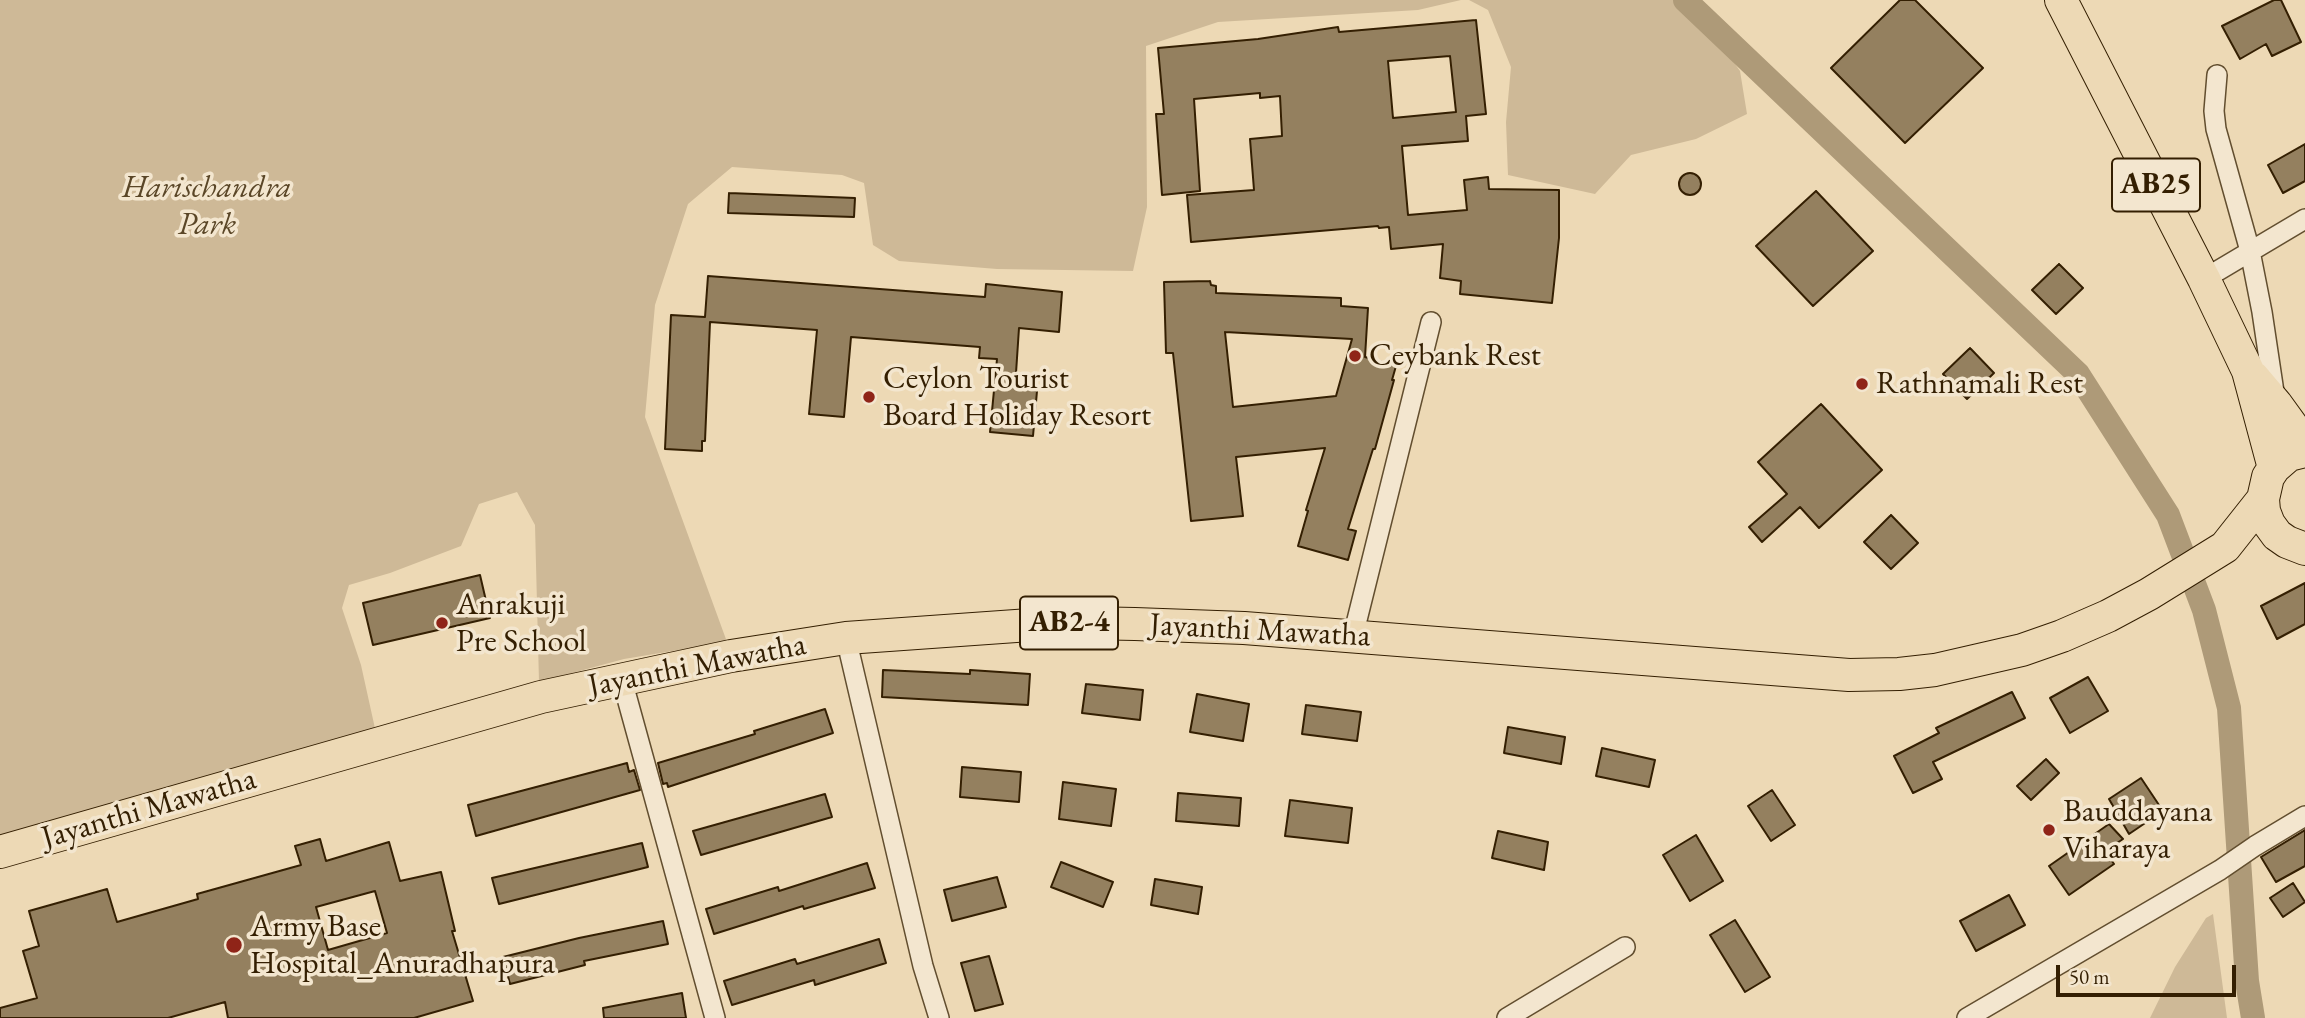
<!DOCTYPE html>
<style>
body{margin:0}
#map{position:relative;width:2305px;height:1018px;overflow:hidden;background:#edd9b5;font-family:"EB Garamond",serif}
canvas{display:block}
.scale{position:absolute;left:2056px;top:965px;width:180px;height:32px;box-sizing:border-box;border:4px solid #341f02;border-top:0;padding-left:9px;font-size:21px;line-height:24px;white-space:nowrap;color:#341f02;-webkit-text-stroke:5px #f3e6cf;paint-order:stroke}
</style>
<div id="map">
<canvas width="2305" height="1018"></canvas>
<div class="scale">50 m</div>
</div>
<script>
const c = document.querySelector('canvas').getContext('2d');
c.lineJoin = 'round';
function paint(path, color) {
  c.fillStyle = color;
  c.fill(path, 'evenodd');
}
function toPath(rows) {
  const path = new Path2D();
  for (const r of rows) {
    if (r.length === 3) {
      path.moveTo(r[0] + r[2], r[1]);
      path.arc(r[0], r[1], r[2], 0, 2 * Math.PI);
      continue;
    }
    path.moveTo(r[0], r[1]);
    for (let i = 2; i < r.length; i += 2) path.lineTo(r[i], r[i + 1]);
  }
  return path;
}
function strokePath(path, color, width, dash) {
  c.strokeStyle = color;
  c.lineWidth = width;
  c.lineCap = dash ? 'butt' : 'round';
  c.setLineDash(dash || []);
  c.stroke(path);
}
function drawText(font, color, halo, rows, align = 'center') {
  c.font = font + ' "EB Garamond",serif';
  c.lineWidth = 7;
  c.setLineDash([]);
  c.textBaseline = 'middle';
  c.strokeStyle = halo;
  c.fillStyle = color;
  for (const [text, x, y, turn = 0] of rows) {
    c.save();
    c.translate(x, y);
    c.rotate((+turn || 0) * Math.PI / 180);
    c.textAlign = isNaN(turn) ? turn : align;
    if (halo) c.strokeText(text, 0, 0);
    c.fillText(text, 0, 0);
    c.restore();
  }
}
const green = toPath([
 [0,0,1461,0,1418,10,1218,22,1146,46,1147,207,1133,271,997,269,899,261,873,245,864,183,842,175,732,167,688,204,655,305,645,417,727,642,624,659,539,682,535,525,517,492,479,504,461,546,390,573,349,585,342,608,361,665,376,733,0,841],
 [1469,0,1690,0,1740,71,1747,114,1696,139,1631,155,1595,194,1508,175,1506,122,1511,67,1488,10],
 [2213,914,2227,1018,2150,1018,2175,967,2206,918]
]);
const canal = toPath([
 [1685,0,2078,374,2168,515,2204,610,2229,708,2247,981,2253,1018]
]);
const building = toPath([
 [1900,0,1915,0,1983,68,1905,143,1831,68,1900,0],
 [2274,0,2281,0,2301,42,2272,56,2266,44,2240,59,2222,26,2274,0],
 [1476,20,1486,114,1466,116,1468,141,1402,146,1408,215,1467,210,1464,180,1488,177,1489,189,1559,190,1559,238,1552,303,1460,294,1461,281,1440,278,1443,244,1391,249,1389,227,1379,228,1378,226,1191,242,1187,195,1254,190,1250,139,1282,136,1280,96,1260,98,1260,93,1194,99,1200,191,1162,195,1156,114,1164,114,1158,48,1258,39,1338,27,1339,32,1476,20],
 [1450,56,1456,112,1393,118,1388,61,1450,56],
 [2305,144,2305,181,2283,193,2268,165,2305,144],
 [1690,184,11],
 [1816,191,1873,251,1813,306,1756,246,1816,191],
 [729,193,855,198,854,217,728,213,729,193],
 [2059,264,2083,288,2056,314,2032,290,2059,264],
 [708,276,985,297,986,284,1062,292,1059,332,1019,328,1015,388,1037,391,1033,436,990,432,997,359,979,358,980,347,851,337,844,417,809,414,817,330,710,322,705,441,702,441,702,451,665,449,671,315,705,317,708,276],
 [1210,281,1211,285,1216,286,1216,293,1341,298,1341,306,1368,308,1365,357,1396,366,1392,380,1394,380,1375,449,1373,449,1348,529,1356,531,1348,560,1298,546,1308,511,1306,510,1325,448,1236,457,1243,516,1191,521,1173,353,1166,353,1164,282,1210,281],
 [1225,332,1352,339,1336,396,1233,407,1225,332],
 [1970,348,1994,373,1967,399,1943,374,1970,348],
 [1821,404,1882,470,1819,528,1800,507,1762,542,1749,527,1787,494,1758,462,1821,404],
 [1891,515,1918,543,1891,569,1864,542,1891,515],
 [480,575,490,618,373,645,363,603,480,575],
 [2305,583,2305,624,2277,639,2261,606,2305,583],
 [883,670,970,674,970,670,1030,674,1028,705,882,697,883,670],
 [2088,677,2108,711,2070,733,2050,698,2088,677],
 [1086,684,1143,690,1140,720,1082,713,1086,684],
 [2012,692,2025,718,1933,762,1942,779,1913,793,1894,756,1939,733,1936,728,2012,692],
 [1197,694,1249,704,1243,741,1190,732,1197,694],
 [1306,705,1361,712,1357,741,1302,734,1306,705],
 [825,709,833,733,668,787,667,783,663,784,658,763,755,734,754,731,825,709],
 [1508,727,1565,737,1561,764,1504,753,1508,727],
 [1602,748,1655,760,1649,787,1596,776,1602,748],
 [2046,759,2059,773,2031,800,2017,786,2046,759],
 [627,763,629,772,634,770,640,790,476,836,468,805,627,763],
 [962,767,1021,772,1019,802,960,797,962,767],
 [2141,778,2163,811,2129,834,2109,799,2141,778],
 [1063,782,1116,789,1111,826,1059,819,1063,782],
 [1772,790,1795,825,1771,841,1748,806,1772,790],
 [1178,793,1241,798,1239,826,1176,821,1178,793],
 [825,794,832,817,701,855,693,831,825,794],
 [1290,800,1352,808,1348,843,1285,836,1290,800],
 [2109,824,2123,839,2105,851,2114,864,2069,895,2049,866,2109,824],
 [2305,830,2305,866,2276,882,2261,857,2305,830],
 [1498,831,1548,842,1544,870,1492,858,1498,831],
 [1696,835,1723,881,1690,901,1663,855,1696,835],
 [320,839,326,861,389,842,400,881,441,872,455,931,452,931,473,1001,414,1018,228,1018,225,1002,168,1018,0,1018,0,1008,37,998,23,951,39,946,29,911,107,889,117,922,198,899,197,894,301,865,295,846,320,839],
 [375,891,387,933,328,950,316,907,375,891],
 [642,843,648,867,499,904,492,878,642,843],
 [1061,862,1113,882,1103,907,1051,887,1061,862],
 [867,863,875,888,804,909,803,906,714,934,706,909,778,887,779,891,867,863],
 [997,877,1006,907,952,921,944,890,997,877],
 [1155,879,1202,887,1198,914,1151,905,1155,879],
 [2293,883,2305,902,2283,917,2270,898,2293,883],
 [2009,895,2025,925,1976,951,1960,921,2009,895],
 [1735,920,1770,977,1745,992,1710,935,1735,920],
 [663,921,668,944,584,961,585,965,510,984,503,957,579,938,663,921],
 [879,939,886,963,815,985,814,980,732,1005,724,981,795,959,797,964,879,939],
 [989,956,1003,1004,975,1011,961,963,989,956],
 [682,993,686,1018,604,1018,603,1008,682,993]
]);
const minor = toPath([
 [2217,75,2214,111,2216,129,2250,251,2262,312,2275,399],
 [2204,279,2305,219],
 [1353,636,1431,322],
 [846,638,923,966,939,1018],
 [622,680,715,1018],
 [1507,1018,1625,947],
 [1967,1018,2220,870,2255,846,2305,816]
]);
const primary = toPath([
 [2061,0,2204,279,2248,371,2274,468],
 [2254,378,2276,404,2305,444],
 [2305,451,2289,455,2274,468,2268,477,2263,499,2264,511,2269,524,2277,535,2287,542,2305,549],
 [0,852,541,697,731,656,846,638,1030,625,1086,623,1135,624,1244,628,1849,675,1899,674,1935,670,2022,650,2062,636,2108,616,2149,594,2225,547,2263,499]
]);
const markers = [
 [1355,356,7,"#8f2418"],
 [1862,384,7,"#8f2418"],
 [869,397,7,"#8f2418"],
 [442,623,7,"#8f2418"],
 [2049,830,7,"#8f2418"],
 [234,945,9,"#8f2418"]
];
const shields = [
 [2156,185,88],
 [1069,623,98]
];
const shieldNames = [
 ["AB25",2156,185],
 ["AB2-4",1069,623]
];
const parkNames = [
 ["Harischandra",207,188],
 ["Park",207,225]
];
const poiNames = [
 ["Ceybank Rest",1369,356],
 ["Ceylon Tourist",883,379],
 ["Board Holiday Resort",883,416],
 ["Rathnamali Rest",1876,384],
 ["Anrakuji",456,605],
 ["Pre School",456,642],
 ["Bauddayana",2063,812],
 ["Viharaya",2063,849],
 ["Army Base",250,927],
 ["Hospital_Anuradhapura",250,964]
];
const streetNames = [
 ["Jayanthi Mawatha",1260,631,3],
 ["Jayanthi Mawatha",697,666,-11],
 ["Jayanthi Mawatha",149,809,-16]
];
paint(green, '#ceb997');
strokePath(canal, '#ae9a78', 24);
paint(building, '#94805f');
strokePath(building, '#341f02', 2);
strokePath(minor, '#624e2f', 22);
strokePath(primary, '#341f02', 34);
strokePath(minor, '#f3e6cf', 19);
strokePath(primary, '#edd9b5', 32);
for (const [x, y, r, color] of markers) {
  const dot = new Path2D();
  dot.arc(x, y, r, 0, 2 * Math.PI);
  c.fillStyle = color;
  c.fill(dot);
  strokePath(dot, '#f3e6cf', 2.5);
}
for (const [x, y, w] of shields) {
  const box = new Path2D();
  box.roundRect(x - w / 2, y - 26.5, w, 53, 5);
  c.fillStyle = '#f3e6cf';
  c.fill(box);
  strokePath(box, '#341f02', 2);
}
drawText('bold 30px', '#341f02', null, shieldNames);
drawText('italic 32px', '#5a4627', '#f3e6cf', parkNames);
drawText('32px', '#341f02', '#f3e6cf', poiNames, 'left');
drawText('32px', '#341f02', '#f3e6cf', streetNames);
</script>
